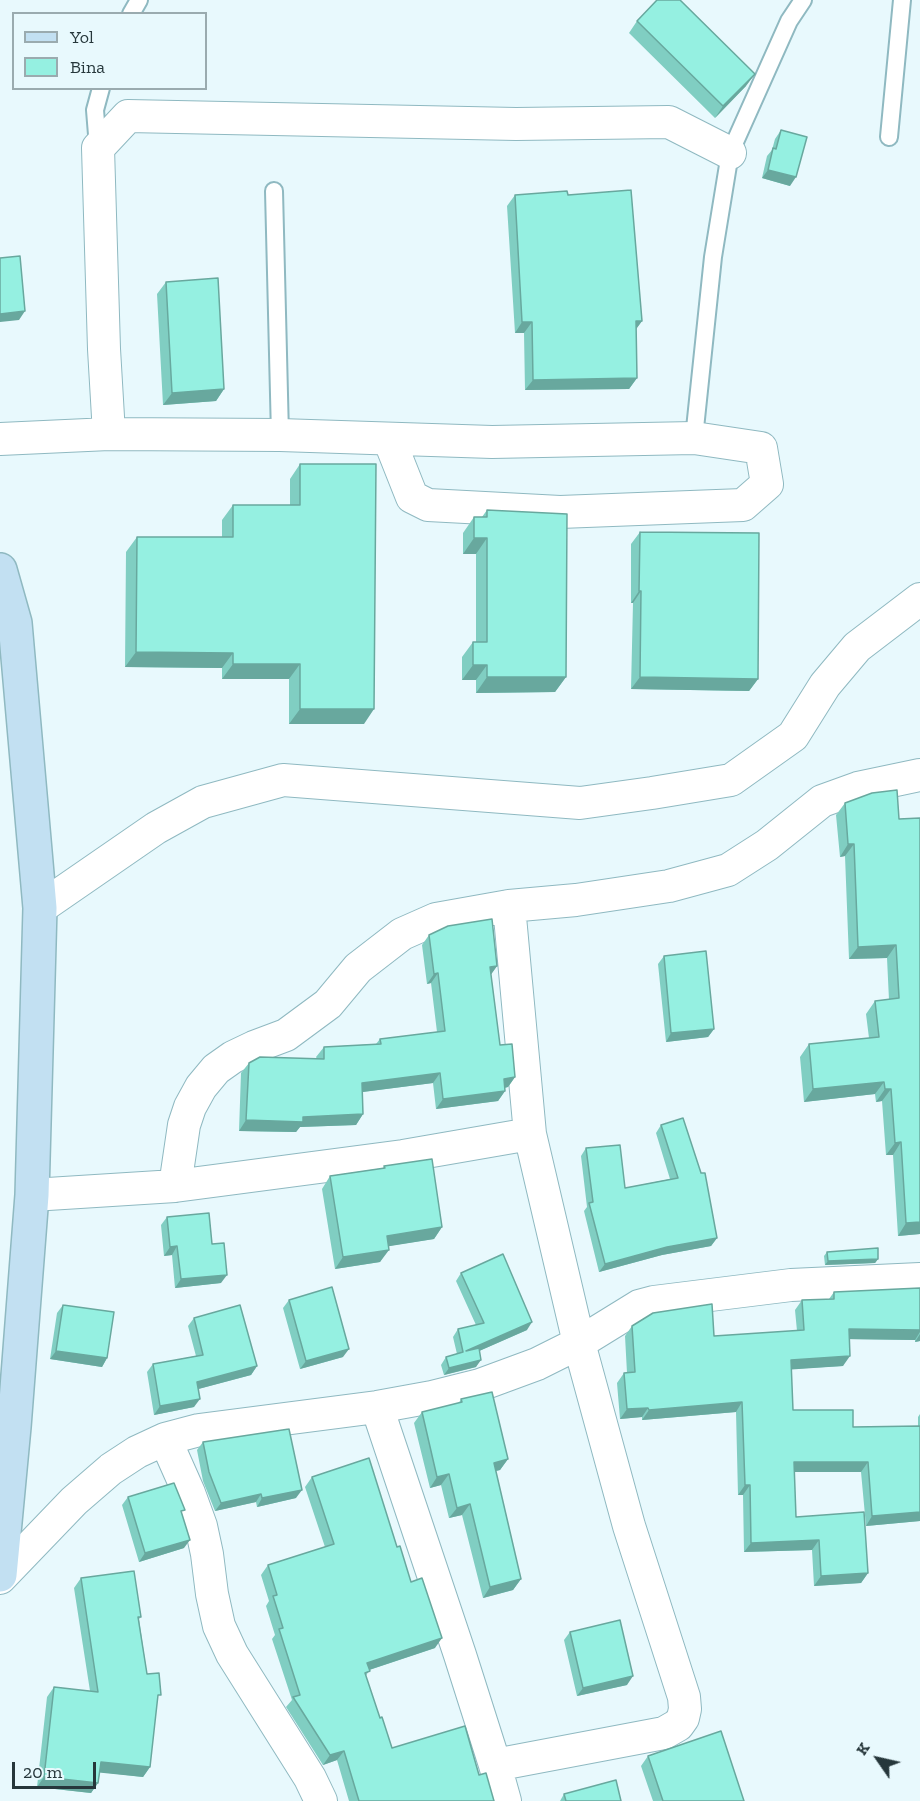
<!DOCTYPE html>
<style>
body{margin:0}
#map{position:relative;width:920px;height:1801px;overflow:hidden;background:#e8f9fd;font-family:"Zilla Slab",serif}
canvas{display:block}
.legend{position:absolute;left:12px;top:12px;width:195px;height:78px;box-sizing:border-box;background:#e8f9fd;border:2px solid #9aabaf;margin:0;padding:8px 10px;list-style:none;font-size:18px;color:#26373b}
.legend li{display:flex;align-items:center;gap:12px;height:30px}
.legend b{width:30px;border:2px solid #9aabaf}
.north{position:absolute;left:848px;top:1729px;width:60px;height:60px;-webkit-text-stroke:4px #e8f9fd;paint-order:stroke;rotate:304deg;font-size:16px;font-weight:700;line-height:24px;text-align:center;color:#26373b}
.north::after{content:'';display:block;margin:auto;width:21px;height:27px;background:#26373b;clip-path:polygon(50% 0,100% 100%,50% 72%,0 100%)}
.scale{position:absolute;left:12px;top:1762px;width:84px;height:27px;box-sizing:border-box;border:3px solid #26373b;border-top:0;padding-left:8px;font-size:18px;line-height:21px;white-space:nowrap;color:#26373b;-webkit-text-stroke:4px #e8f9fd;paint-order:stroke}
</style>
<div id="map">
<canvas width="920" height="1801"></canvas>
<ul class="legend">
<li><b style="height:8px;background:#c2e0f2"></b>Yol</li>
<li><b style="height:16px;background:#95f0e1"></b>Bina</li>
</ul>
<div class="north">K</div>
<div class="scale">20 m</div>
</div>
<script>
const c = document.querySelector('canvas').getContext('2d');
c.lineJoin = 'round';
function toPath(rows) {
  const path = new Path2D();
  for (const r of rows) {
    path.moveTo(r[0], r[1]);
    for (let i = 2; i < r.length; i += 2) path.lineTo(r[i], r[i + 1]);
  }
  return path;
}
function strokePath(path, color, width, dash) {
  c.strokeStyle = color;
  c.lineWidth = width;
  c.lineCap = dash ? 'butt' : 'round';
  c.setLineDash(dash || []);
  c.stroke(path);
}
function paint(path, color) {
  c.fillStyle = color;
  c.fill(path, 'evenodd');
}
const lane = toPath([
 [131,14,139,0],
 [889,137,902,0],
 [98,147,95,110,101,88],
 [274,191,280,435],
 [694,438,713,257,730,153,789,21,803,0]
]);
const street = toPath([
 [109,434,104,349,98,148,128,116,516,124,669,122,730,153],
 [0,439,109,434,280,435,492,442,694,438,761,448,767,484,743,505,560,512,428,505,412,497,389,439],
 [40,908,156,828,203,802,283,780,580,803,652,793,731,780,793,736,825,685,857,647,920,599],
 [175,1186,184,1125,190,1107,201,1087,216,1069,233,1057,254,1047,286,1035,328,1004,358,968,402,934,436,919,509,906,576,900,669,886,728,870,767,845,822,801,858,788,920,775],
 [32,1195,175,1186,236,1178,403,1156,530,1134],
 [377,1407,460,1655,495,1765,505,1801],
 [165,1439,189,1493,201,1526,207,1554,212,1594,219,1626,232,1654,310,1778,321,1801],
 [0,1578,74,1501,111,1469,137,1452,165,1439,199,1430,377,1407,432,1397,480,1385,537,1364,579,1343,639,1306,654,1302,791,1285,920,1279],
 [495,1765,664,1733,678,1725,683,1718,685,1709,684,1697,629,1526,579,1343,530,1134,509,906]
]);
const secondary = toPath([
 [0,570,15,623,40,908,32,1195,14,1427,0,1575]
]);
const wall = toPath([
 [637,21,746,86,715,118,629,33],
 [781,130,790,186,762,178,767,156,772,150,775,139],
 [515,195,568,195,642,321,636,329,637,378,629,389,525,390,524,333,515,333,507,206],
 [166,282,224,389,216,401,163,405,157,294],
 [300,464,364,724,289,724,289,679,222,679,222,668,125,667,126,552,137,537,222,537,222,520,233,505,290,505,290,479],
 [487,510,566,677,555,692,476,693,476,680,462,680,462,657,473,642,476,642,476,554,463,554,463,533,474,517,482,517],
 [640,532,758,679,749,691,631,689,633,603,631,603,631,544],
 [845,803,899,819,920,818,920,1234,898,1236,893,1155,886,1155,882,1101,876,1102,875,1094,804,1102,800,1057,809,1044,869,1038,866,1014,875,1001,889,1000,887,958,849,959,845,856,840,857,836,815],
 [429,935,497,966,491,974,500,1045,515,1077,508,1087,505,1088,505,1091,498,1101,436,1109,433,1083,362,1092,363,1114,356,1125,300,1127,296,1132,239,1131,241,1073,249,1063,317,1059,316,1057,324,1047,376,1044,380,1039,437,1032,431,983,427,984,422,945],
 [664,956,714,1029,708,1037,666,1042,658,964],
 [661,1125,717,1238,711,1246,662,1255,599,1272,584,1211,587,1207,581,1156,586,1148,625,1188,670,1179,656,1133],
 [384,1166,442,1227,434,1239,388,1246,380,1262,335,1269,322,1189,330,1176,383,1168],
 [167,1217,212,1244,221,1283,175,1288,172,1255,164,1256,161,1225],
 [827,1252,878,1259,875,1263,825,1265,824,1256],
 [461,1273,527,1330,479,1351,476,1367,444,1375,441,1365,446,1357,457,1354,453,1337,458,1329,476,1325,456,1281],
 [920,1288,920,1341,915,1342,915,1340,849,1339,843,1366,791,1369,793,1410,853,1427,918,1426,918,1417,920,1414,920,1521,866,1526,861,1472,794,1472,796,1517,868,1573,861,1583,814,1586,812,1550,744,1552,743,1495,738,1495,736,1412,642,1420,642,1417,620,1419,617,1383,624,1373,627,1373,625,1336,632,1326,714,1336,797,1331,795,1310,802,1300,829,1299,834,1292],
 [289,1300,343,1357,300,1369,283,1308],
 [63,1305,107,1358,102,1367,50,1359,57,1313],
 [194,1318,257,1366,251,1375,198,1389,194,1407,154,1415,147,1372,153,1364,196,1356,188,1326],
 [461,1399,508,1459,500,1470,496,1471,521,1579,513,1590,483,1598,462,1515,449,1518,441,1485,430,1488,414,1423,422,1412,459,1403],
 [203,1442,296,1498,257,1507,256,1502,215,1511,203,1481,197,1450],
 [312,1477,397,1547,435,1648,369,1670,366,1676,380,1718,392,1748,479,1775,494,1801,349,1801,337,1760,323,1765,286,1707,292,1700,272,1639,275,1635,266,1606,269,1601,261,1575,268,1565,325,1547,305,1487],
 [128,1497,182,1514,184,1548,139,1562,122,1505],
 [81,1578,141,1617,139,1619,147,1674,157,1701,150,1767,143,1777,100,1772,98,1783,91,1793,37,1787,47,1697,54,1687,90,1691,74,1588],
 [570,1632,627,1685,577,1696,564,1640],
 [648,1756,744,1801,653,1801,641,1766],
 [564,1794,621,1801,560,1801]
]);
const shadedWall = toPath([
 [755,74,746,86,715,118,723,106],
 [768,170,796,177,790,186,762,178],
 [25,311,19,320,0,322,0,314],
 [636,321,642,321,634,332],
 [522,322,532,322,524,333,515,333],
 [637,378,629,389,525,390,533,380],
 [224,389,216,401,163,405,172,393],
 [474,538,487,538,476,554,463,554],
 [639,591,641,591,633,603,631,603],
 [136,652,233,653,222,668,125,667],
 [233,664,300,664,289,679,222,679],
 [473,665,487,665,476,680,462,680],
 [487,677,566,677,555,692,476,693],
 [640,677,758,679,749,691,631,689],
 [300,709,374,709,364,724,289,724],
 [848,844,854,844,845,856,840,857],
 [896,945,887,958,849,959,858,947],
 [497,966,490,976,490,967],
 [438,973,431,983,427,984,434,974],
 [714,1029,708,1037,666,1042,671,1033],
 [440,1073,433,1083,355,1093,362,1083],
 [515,1077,508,1087,497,1089,504,1079],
 [884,1082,875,1094,804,1102,813,1089],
 [885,1089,891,1089,882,1101,876,1102],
 [505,1091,498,1101,436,1109,443,1099],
 [363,1114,356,1125,300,1127,296,1132,239,1131,246,1120],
 [901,1142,893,1155,886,1155,895,1143],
 [920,1222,920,1234,898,1236,906,1223],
 [442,1227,434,1239,378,1248,387,1236],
 [717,1238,711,1246,662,1255,599,1272,605,1264,667,1247],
 [177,1246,172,1255,164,1256,170,1247],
 [389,1250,380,1262,335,1269,343,1257],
 [878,1259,875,1263,825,1265,828,1261],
 [227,1275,221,1283,175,1288,181,1279],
 [532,1322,527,1330,461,1359,466,1351],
 [849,1329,920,1330,920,1332,915,1340,842,1339],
 [920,1334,920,1341,915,1342],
 [349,1349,343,1357,300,1369,306,1361],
 [56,1351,107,1358,102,1367,50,1359],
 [850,1356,843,1366,784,1370,791,1360],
 [481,1360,476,1367,444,1375,449,1368],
 [257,1366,251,1375,191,1391,197,1382],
 [200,1399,194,1407,154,1415,160,1406],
 [742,1402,736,1412,642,1420,649,1410],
 [648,1408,642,1417,620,1419,627,1409],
 [508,1459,500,1470,487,1473,494,1463],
 [794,1462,868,1462,861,1472,787,1472],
 [449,1474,441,1485,430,1488,437,1477],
 [745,1485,750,1485,743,1495,738,1495],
 [302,1490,296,1498,257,1507,262,1498],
 [261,1494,256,1502,215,1511,221,1503],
 [470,1504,462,1515,449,1518,457,1508],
 [920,1512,920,1521,866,1526,872,1516],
 [190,1540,184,1548,139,1562,145,1553],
 [819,1540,812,1550,744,1552,751,1543],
 [868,1573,861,1583,814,1586,821,1576],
 [521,1579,513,1590,483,1598,490,1587],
 [442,1638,435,1648,360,1673,367,1663],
 [633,1676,627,1685,577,1696,583,1688],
 [344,1751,337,1760,323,1765,330,1755],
 [101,1762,150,1767,143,1777,94,1772],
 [44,1777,98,1783,91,1793,37,1787]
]);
const building = toPath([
 [657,0,680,0,755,74,723,106,637,21,657,0],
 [781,130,807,137,796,177,768,170,773,148,776,149,781,130],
 [631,190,642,321,636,321,637,378,533,380,532,322,522,322,515,195,567,191,568,195,631,190],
 [20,256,25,311,0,314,0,258,20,256],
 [218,278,224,389,172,393,166,282,218,278],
 [300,464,376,464,374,709,300,709,300,664,233,664,233,653,136,652,137,537,233,537,233,505,300,505,300,464],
 [487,510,567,514,566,677,487,677,487,665,473,665,473,642,487,642,487,538,474,538,474,517,487,517,487,510],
 [640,532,759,533,758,679,640,677,641,591,639,591,640,532],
 [897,790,899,819,920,818,920,1222,906,1223,901,1142,895,1143,891,1089,885,1089,884,1082,813,1089,809,1044,879,1037,875,1001,899,998,896,945,858,947,854,844,848,844,845,803,872,793,897,790],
 [492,919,497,966,490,967,500,1045,512,1044,515,1077,504,1079,505,1091,443,1099,440,1073,362,1083,363,1114,303,1117,303,1122,246,1120,249,1063,260,1057,324,1059,324,1047,381,1044,380,1039,445,1031,438,973,434,974,429,935,448,926,492,919],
 [706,951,714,1029,671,1033,664,956,706,951],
 [683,1118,701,1173,705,1173,717,1238,667,1247,605,1264,589,1203,593,1202,586,1148,620,1145,625,1188,678,1178,661,1125,683,1118],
 [432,1159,442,1227,387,1236,389,1250,343,1257,330,1176,385,1168,384,1166,432,1159],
 [209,1213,212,1244,224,1243,227,1275,181,1279,177,1246,170,1247,167,1217,209,1213],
 [878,1248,878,1259,828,1261,827,1252,878,1248],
 [503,1254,532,1322,466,1351,479,1348,481,1360,449,1368,446,1357,463,1352,458,1329,484,1323,461,1273,503,1254],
 [332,1287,349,1349,306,1361,289,1300,332,1287],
 [920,1288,920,1330,849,1329,850,1356,791,1360,793,1410,853,1410,853,1427,920,1426,920,1512,872,1516,868,1462,794,1462,796,1517,864,1512,868,1573,821,1576,819,1540,751,1543,750,1485,745,1485,742,1402,649,1410,648,1408,627,1409,624,1373,635,1372,632,1326,653,1313,712,1304,714,1336,804,1330,802,1300,834,1299,834,1292,920,1288],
 [63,1305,114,1312,107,1358,56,1351,63,1305],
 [240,1305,257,1366,197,1382,200,1399,160,1406,153,1364,203,1355,194,1318,240,1305],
 [492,1392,508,1459,494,1463,521,1579,490,1587,470,1504,457,1508,449,1474,437,1477,422,1412,462,1402,461,1399,492,1392],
 [289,1429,302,1490,262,1498,261,1494,221,1503,209,1472,203,1442,289,1429],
 [369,1458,397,1547,400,1546,411,1582,422,1578,442,1638,367,1663,370,1671,365,1673,380,1718,382,1717,392,1748,465,1726,479,1775,486,1773,494,1801,359,1801,344,1751,330,1755,293,1697,300,1695,279,1629,283,1628,273,1596,277,1595,268,1565,334,1544,312,1477,369,1458],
 [174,1483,185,1510,181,1511,190,1540,145,1553,128,1497,174,1483],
 [134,1571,141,1617,138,1617,147,1674,159,1673,161,1695,158,1695,150,1767,101,1762,98,1783,44,1777,54,1687,98,1692,81,1578,134,1571],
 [620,1620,633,1676,583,1688,570,1632,620,1620],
 [721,1731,744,1801,663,1801,648,1756,721,1731],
 [616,1780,621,1801,566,1801,564,1794,616,1780]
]);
strokePath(lane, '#8fb9c1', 20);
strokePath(street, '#8fb9c1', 34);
strokePath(secondary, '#8fb9c1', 36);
strokePath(lane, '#fff', 16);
strokePath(street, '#fff', 32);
strokePath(secondary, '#c2e0f2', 33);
paint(wall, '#80cec2');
paint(shadedWall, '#68a89e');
paint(building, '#95f0e1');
strokePath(building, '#68a89e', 1.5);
</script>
